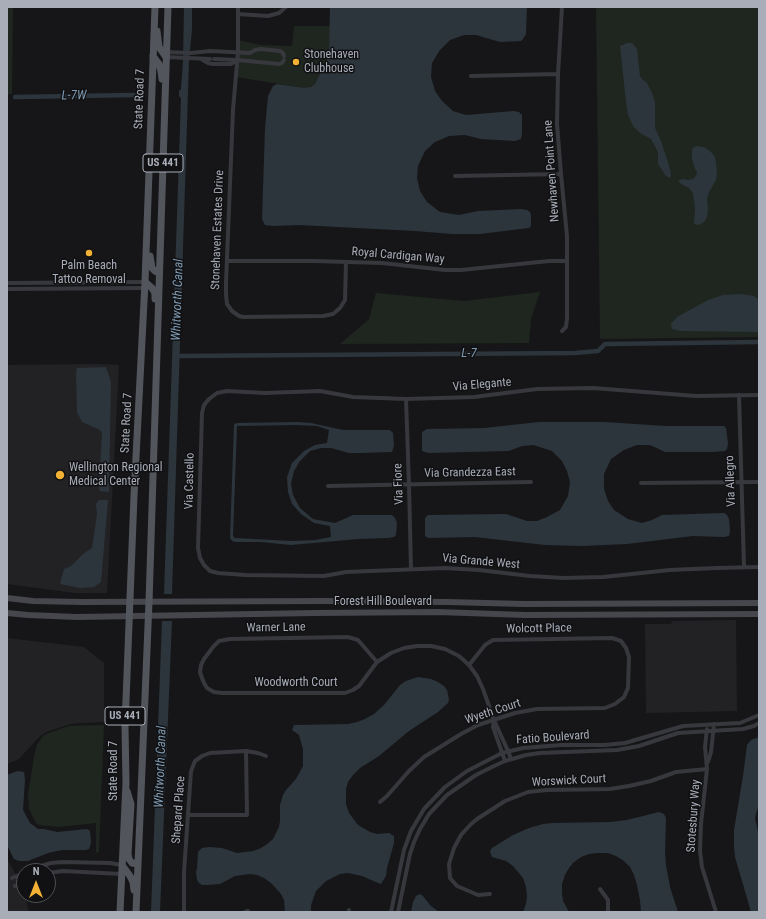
<!DOCTYPE html>
<style>
body{margin:0}
#map{position:relative;width:766px;height:919px;overflow:hidden;background:#161618;font-family:"Roboto Condensed",sans-serif}
canvas{display:block}
.frame{position:absolute;inset:0;border:8px solid #a8adb8;pointer-events:none}
.north{position:absolute;left:16px;top:863px;width:40px;height:40px;box-sizing:border-box;background:#111113;border:1px solid #4d4f55;border-radius:50%;rotate:0deg;font-size:11px;font-weight:700;line-height:16px;text-align:center;color:#a8adb8}
.north::after{content:'';display:block;margin:auto;width:14px;height:18px;background:#f2b134;clip-path:polygon(50% 0,100% 100%,50% 72%,0 100%)}
</style>
<div id="map">
<canvas width="766" height="919"></canvas>
<div class="frame"></div>
<div class="north">N</div>
</div>
<script>
const c = document.querySelector('canvas').getContext('2d');
c.lineJoin = 'round';
function paint(path, color) {
  c.fillStyle = color;
  c.fill(path, 'evenodd');
}
function toPath(rows) {
  const path = new Path2D();
  for (const r of rows) {
    path.moveTo(r[0], r[1]);
    for (let i = 2; i < r.length; i += 2) path.lineTo(r[i], r[i + 1]);
  }
  return path;
}
function strokePath(path, color, width, dash) {
  c.strokeStyle = color;
  c.lineWidth = width;
  c.lineCap = dash ? 'butt' : 'round';
  c.setLineDash(dash || []);
  c.stroke(path);
}
function drawText(font, color, halo, rows, align = 'center') {
  c.font = font + ' "Roboto Condensed",sans-serif';
  c.lineWidth = 3;
  c.setLineDash([]);
  c.textBaseline = 'middle';
  c.strokeStyle = halo;
  c.fillStyle = color;
  for (const [text, x, y, turn = 0] of rows) {
    c.save();
    c.translate(x, y);
    c.rotate((+turn || 0) * Math.PI / 180);
    c.textAlign = isNaN(turn) ? turn : align;
    if (halo) c.strokeText(text, 0, 0);
    c.fillText(text, 0, 0);
    c.restore();
  }
}
const built = toPath([
 [98,364,119,365,107,593,74,593,7,584,7,365],
 [736,620,737,711,646,713,645,624,671,624,672,621],
 [7,638,84,647,104,663,104,722,80,723,71,724,46,732,39,737,19,759,7,764],
 [7,858,14,871,25,896,29,912,7,912]
]);
const green = toPath([
 [7,7,13,7,12,94,7,94],
 [596,7,759,7,759,337,600,339],
 [294,26,330,26,329,50,328,57,315,84,313,86,308,88,300,88,286,85,236,77,238,40,260,45,292,46],
 [540,292,531,319,529,343,340,344,369,319,376,293,464,301],
 [104,725,99,852,96,853,96,823,59,827,39,825,36,823,29,809,28,794,34,757,37,745,43,736,46,734,69,726]
]);
const water = toPath([
 [184,7,192,7,192,29,189,61,172,594,164,594,181,98,179,96,179,91,181,89,183,61],
 [330,7,527,7,526,34,523,39,521,41,500,42,476,35,464,35,450,40,440,50,432,63,431,77,435,91,442,101,453,111,466,115,513,111,519,112,522,115,522,134,521,139,515,141,481,139,465,135,449,136,435,142,425,151,418,166,417,178,420,191,427,202,440,212,459,215,478,211,521,209,527,210,530,212,531,215,531,226,529,228,480,234,452,234,415,231,299,225,273,226,265,225,262,219,265,129,268,96,273,86,277,84,304,88,311,87,315,84,328,57,329,50],
 [627,43,632,43,637,49,640,76,642,79,647,83,652,93,655,102,655,128,661,141,670,169,671,175,670,178,666,176,658,164,658,152,651,139,640,133,633,126,628,115,626,102,620,46],
 [696,146,704,147,711,152,715,157,717,171,716,180,709,192,707,199,708,209,707,217,704,222,699,225,694,224,695,208,693,193,689,188,683,185,679,182,679,180,683,179,688,180,693,179,696,176,697,172,695,169,692,159,692,149],
 [740,294,754,296,759,300,759,332,681,331,672,329,671,324,677,317,708,300,723,295],
 [106,367,111,382,109,492,100,491,99,488,102,433,100,430,82,422,77,412,76,372,77,368],
 [298,422,311,423,343,430,389,430,391,431,393,433,394,446,392,452,361,453,349,453,331,448,321,448,310,451,300,461,294,471,291,484,293,495,300,508,313,519,335,523,353,515,392,515,395,518,397,523,396,535,394,537,388,538,358,539,291,545,261,542,236,542,232,541,230,538,234,424,237,423],
 [296,425,317,426,329,430,327,443,315,445,304,451,292,463,287,477,288,492,292,504,301,514,314,523,330,526,331,537,315,540,292,541,235,538,233,536,237,426],
 [539,422,604,422,666,426,724,426,726,428,728,443,727,449,725,451,713,452,665,452,650,445,637,445,624,450,611,459,604,474,604,489,608,501,614,510,628,519,642,523,652,520,662,515,724,513,727,515,729,519,730,531,729,536,724,537,693,536,627,544,582,546,545,545,475,537,428,538,425,536,425,518,428,515,506,514,527,521,537,521,547,517,560,510,568,496,570,482,567,471,562,461,552,451,533,445,522,446,509,451,429,453,425,452,422,451,422,432,427,429,484,428],
 [99,500,108,500,101,582,94,587,80,588,60,584,64,569,71,566,83,554,92,548,97,514,96,504],
 [162,621,172,621,160,912,151,912],
 [418,677,431,679,438,682,444,686,447,690,449,700,448,703,438,712,409,731,379,756,360,768,353,775,348,782,346,789,346,804,349,813,358,825,370,832,377,834,389,833,394,836,394,843,387,868,386,876,381,884,378,883,362,876,353,874,348,873,340,874,326,881,316,891,311,905,311,912,285,912,284,900,281,894,271,883,264,878,257,875,250,874,235,876,220,884,207,885,202,885,199,883,197,880,196,872,197,868,198,852,202,848,209,847,222,848,237,853,253,851,259,849,266,845,273,839,279,827,280,821,280,805,283,795,286,790,296,779,303,766,303,749,299,735,292,730,294,725,348,724,357,722,365,719,374,714,384,705,400,685,406,681],
 [759,737,759,805,756,813,755,819,759,836,759,912,751,912,735,857,734,847,734,830,743,776,747,745,751,740],
 [18,771,24,772,25,780,23,810,30,823,38,829,44,829,57,832,87,829,90,831,91,843,89,849,86,850,62,850,48,853,28,861,19,861,14,859,7,845,7,775,12,773],
 [659,812,664,814,666,818,665,852,666,865,670,887,678,912,641,912,640,900,637,885,634,875,630,867,624,861,616,856,608,853,597,853,589,854,581,857,573,863,569,868,565,875,562,884,562,893,563,901,569,912,523,912,526,904,527,896,526,887,523,878,513,866,506,861,492,857,491,855,490,851,492,848,500,843,513,835,529,828,543,824,553,823,610,822,627,820],
 [420,894,423,896,431,906,439,912,411,912,413,902,416,896]
]);
const canal = toPath([
 [15,97,134,95],
 [176,356,575,353,598,351,605,344,759,342]
]);
const minor = toPath([
 [238,7,238,52,233,110,226,283,226,294,227,304,232,311,239,316,243,317,323,316,333,314,340,308,345,300,346,262],
 [562,7,558,74,557,124,561,174,567,236,567,318,566,327,562,331],
 [238,14,268,16,279,13,286,7],
 [166,52,191,53,210,51,250,53,255,50,261,49,280,51,283,53,284,56],
 [166,57,210,59],
 [201,59,208,63,213,64,231,64,237,60],
 [214,59,238,60,279,64,282,63,284,60],
 [471,76,558,74],
 [455,176,561,174],
 [227,261,315,261,382,263,445,270,461,270,549,261,567,261],
 [7,283,145,282],
 [7,289,145,288],
 [739,395,744,567],
 [759,395,696,396,593,388,537,389,474,397,406,399,353,397,320,391,265,393,227,391,217,393,209,399,204,405,202,413,198,548,200,558,204,565,210,571,218,573,245,575,324,576,346,572,445,568,479,570,530,576,564,578,603,577,670,570,717,568,759,567],
 [406,399,409,485,411,569],
 [641,483,759,482],
 [328,486,531,482],
 [377,662,358,640,348,637,230,639,219,641,213,647,204,659,201,665,200,672,202,678,204,683,207,688,214,692,222,693,345,693,353,690,359,686,377,662,391,653,404,648,417,646,431,646,445,649,459,656,469,665,477,676,483,689,494,720,508,751,511,759],
 [494,721,493,727,505,761],
 [707,729,705,747,707,769,701,824,700,851,702,867,716,912],
 [708,762,711,752,714,724],
 [380,802,387,796,409,771,424,757,461,734,478,725,515,713,537,709,605,708,615,704,624,697,628,688,629,657,626,648,621,641,612,638,493,640,485,645,469,665],
 [189,815,247,815,246,751],
 [28,871,38,867,51,863,62,862,110,863,122,865],
 [48,873,63,871,122,874],
 [12,878,24,873],
 [15,886,24,883],
 [600,889,608,900,608,912],
 [490,894,478,895,457,886,450,878,449,864,454,848,461,835,470,825,477,819,505,801,528,792,547,790,610,789,629,786,651,781,676,772,707,769],
 [349,910,349,912],
 [184,912,184,872,191,771,195,761,202,756,210,753,246,751,258,753,266,756],
 [245,912,248,911],
 [391,912,404,850,411,831,424,809,445,787,467,771,502,753,523,748,561,745,605,745,625,743,683,726,740,723,759,715],
 [398,912,410,854,414,842,420,829,429,814,447,795,476,775,492,767,505,761,526,755,540,753,617,750,639,746,678,733,743,729,754,726,759,723]
]);
const secondary = toPath([
 [7,598,33,601,81,602,323,601,448,602,524,604,759,603],
 [7,613,28,615,77,617,315,613,438,612,525,615,759,614]
]);
const primary = toPath([
 [157,31,159,47,166,57],
 [153,56,159,64,161,71,162,79],
 [150,256,152,268,155,271,159,273],
 [145,282,152,288,155,293,155,299],
 [127,791,131,804,128,854,129,859,132,863,138,864],
 [122,865,130,876,133,882,134,890],
 [120,912,126,783,125,726,134,496,145,282,155,7],
 [136,912,149,602,168,7]
]);
const markers = [
 [296,62,4,"#f2b134"],
 [89,253,4,"#f2b134"],
 [60,475,5,"#f2b134"]
];
const shields = [
 [163,163,40],
 [125,716,40]
];
const shieldNames = [
 ["US 441",163,163],
 ["US 441",125,716]
];
const poiNames = [
 ["Stonehaven",304,55],
 ["Clubhouse",304,69],
 ["Palm Beach",89,266,"center"],
 ["Tattoo Removal",89,280,"center"],
 ["Wellington Regional",69,468],
 ["Medical Center",69,482]
];
const streetNames = [
 ["State Road 7",140,99,-88],
 ["Newhaven Point Lane",552,171,-94],
 ["Stonehaven Estates Drive",218,230,-88],
 ["Royal Cardigan Way",398,256,5],
 ["Via Elegante",482,385,-5],
 ["State Road 7",127,423,-87],
 ["Via Grandezza East",470,473,-1],
 ["Via Castello",190,481,-89],
 ["Via Allegro",731,481,-92],
 ["Via Fiore",399,484,-92],
 ["Via Grande West",481,562,5],
 ["Forest Hill Boulevard",383,602],
 ["Warner Lane",276,628,-1],
 ["Wolcott Place",539,629,-1],
 ["Woodworth Court",296,683],
 ["Wyeth Court",493,712,-18],
 ["Fatio Boulevard",553,738,-4],
 ["State Road 7",114,771,-90],
 ["Worswick Court",569,781,-3],
 ["Shepard Place",179,810,-86],
 ["Stotesbury Way",694,816,-86]
];
const waterNames = [
 ["L-7W",74,96,-1],
 ["Whitworth Canal",178,300,-88],
 ["L-7",469,354],
 ["Whitworth Canal",161,767,-88]
];
paint(built, '#222225');
paint(green, '#1e261f');
paint(water, '#2c353c');
strokePath(canal, '#2c353c', 4.5);
strokePath(minor, '#37383d', 4);
strokePath(secondary, '#45474d', 6);
strokePath(primary, '#53555c', 7);
for (const [x, y, r, color] of markers) {
  const dot = new Path2D();
  dot.arc(x, y, r, 0, 2 * Math.PI);
  c.fillStyle = color;
  c.fill(dot);
  strokePath(dot, '#111113', 1.5);
}
for (const [x, y, w] of shields) {
  const box = new Path2D();
  box.roundRect(x - w / 2, y - 9, w, 18, 3);
  c.fillStyle = '#111113';
  c.fill(box);
  strokePath(box, '#a8adb8', 1);
}
drawText('bold 11px', '#a8adb8', null, shieldNames);
drawText('12px', '#a8adb8', '#111113', poiNames, 'left');
drawText('12px', '#a8adb8', '#111113', streetNames);
drawText('italic 13px', '#7f9bb3', '#111113', waterNames);
</script>
